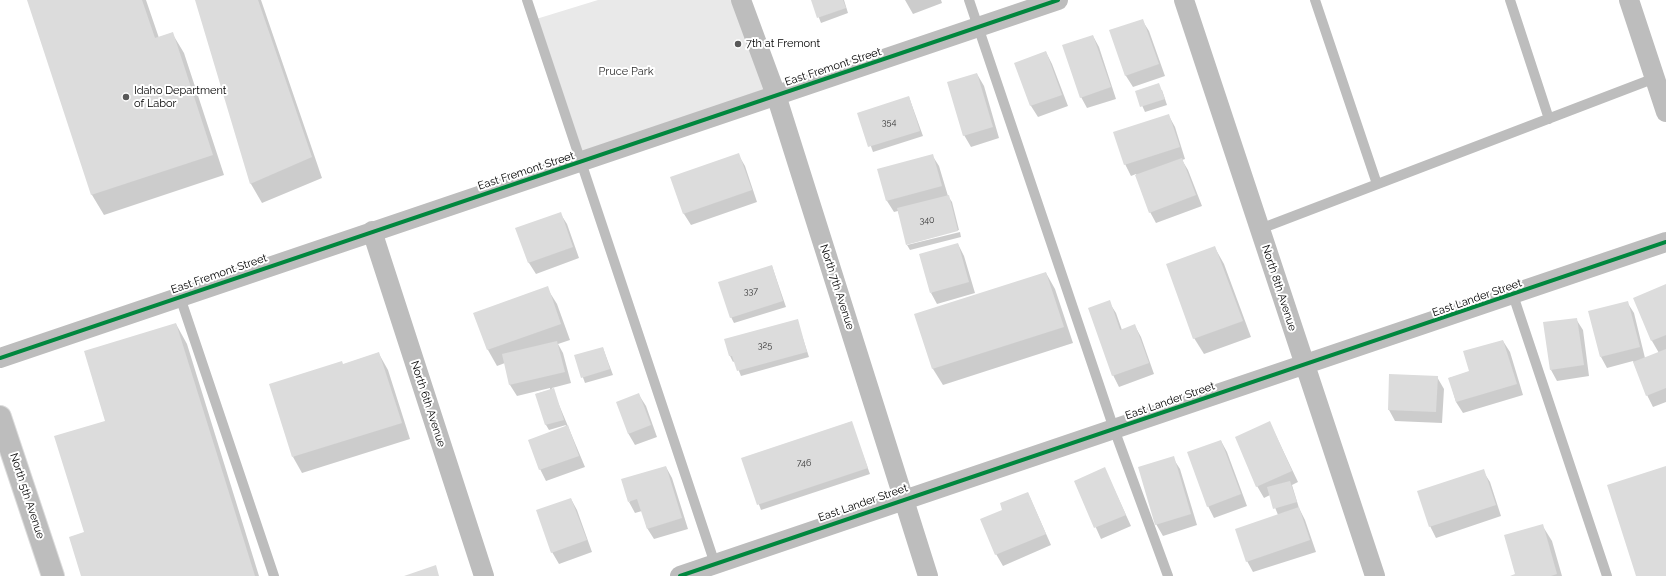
<!DOCTYPE html>
<style>
body{margin:0}
canvas{display:block;background:#fff}
</style>
<canvas width="1666" height="576"></canvas>
<script>
const c = document.querySelector('canvas').getContext('2d');
c.lineJoin = 'round';
function paint(path, color) {
  c.fillStyle = color;
  c.fill(path, 'evenodd');
}
function toPath(rows) {
  const path = new Path2D();
  for (const r of rows) {
    path.moveTo(r[0], r[1]);
    for (let i = 2; i < r.length; i += 2) path.lineTo(r[i], r[i + 1]);
  }
  return path;
}
function strokePath(path, color, width, dash) {
  c.strokeStyle = color;
  c.lineWidth = width;
  c.lineCap = dash ? 'butt' : 'round';
  c.setLineDash(dash || []);
  c.stroke(path);
}
function drawText(font, color, halo, rows, align = 'center') {
  c.font = font + ' Raleway,sans-serif';
  c.lineWidth = 4;
  c.setLineDash([]);
  c.textBaseline = 'middle';
  c.strokeStyle = halo;
  c.fillStyle = color;
  for (const [text, x, y, turn = 0] of rows) {
    c.save();
    c.translate(x, y);
    c.rotate((+turn || 0) * Math.PI / 180);
    c.textAlign = isNaN(turn) ? turn : align;
    if (halo) c.strokeText(text, 0, 0);
    c.fillText(text, 0, 0);
    c.restore();
  }
}
const green = toPath([
 [598,0,741,0,776,95,581,162,533,20]
]);
const shadow = toPath([
 [28,0,146,0,159,38,172,33,184,53,224,175,104,215,92,195],
 [196,0,261,0,322,178,262,203,251,184],
 [812,0,844,0,848,13,821,23],
 [905,0,941,0,942,3,913,14],
 [1142,20,1149,31,1165,76,1133,87,1126,76,1111,31],
 [1093,36,1099,47,1116,99,1087,108,1081,97],
 [1046,52,1052,64,1068,106,1038,117,1031,106,1016,63],
 [977,74,984,86,999,138,971,147,964,135],
 [1162,90,1167,105,1145,112,1136,92],
 [909,97,923,136,873,152,859,113],
 [1169,116,1175,127,1185,159,1182,160,1188,170,1202,206,1156,223,1150,212,1136,174,1131,176,1125,164],
 [738,154,745,166,757,202,691,225,684,214,672,178],
 [932,155,939,166,948,196,952,202,959,230,907,243,898,211,894,212,887,201,878,170],
 [560,213,567,224,579,258,536,274,529,263,517,229],
 [960,232,961,237,910,250,907,245],
 [958,244,964,256,975,293,937,304,931,293],
 [1215,248,1224,264,1251,337,1204,354,1194,338],
 [772,266,786,307,734,323,731,317],
 [1046,273,1055,289,1073,343,943,385,933,369,916,315],
 [1666,286,1666,402,1653,407,1647,395,1633,361,1607,368,1601,357,1627,302,1634,313,1645,358,1659,353,1652,341,1635,298],
 [547,288,557,304,570,340,558,344,563,353,571,383,552,388,585,467,546,481,540,469,566,425,549,430,546,425,536,394,550,390,550,388,517,396,510,385,505,363,497,366,488,350,475,313],
 [1109,302,1116,313,1122,330,1135,326,1141,337,1154,374,1119,387,1113,375],
 [1576,319,1583,330,1589,376,1557,381,1551,370],
 [797,320,809,357,741,376,735,361,733,362,730,356,725,340],
 [176,324,187,344,259,576,82,576,85,533,106,421],
 [1503,341,1510,352,1523,395,1463,413,1456,402,1449,378,1471,372],
 [603,348,613,375,585,383,575,356],
 [379,354,388,370,410,439,302,473,293,457,343,365],
 [1390,375,1437,377,1444,389,1442,423,1395,421,1389,410],
 [639,395,646,406,657,437,635,445,628,433],
 [851,422,870,474,761,510,742,459],
 [1270,423,1298,482,1292,485,1299,508,1305,520,1316,552,1253,572,1247,561,1278,515,1270,495,1264,498,1257,486],
 [1221,441,1227,452,1247,506,1214,518,1208,506],
 [1173,458,1180,469,1197,525,1163,536,1156,524],
 [666,467,672,478,688,529,654,539,647,528,642,511,635,513,629,502],
 [1105,469,1131,526,1101,539,1075,481],
 [1483,471,1490,482,1501,516,1436,538,1430,526],
 [1028,493,1051,545,1003,566,996,554,1004,510],
 [571,499,577,510,592,552,559,564,552,552],
 [1542,525,1552,541,1562,576,1512,576,1516,575]
]);
const building = toPath([
 [27,0,142,0,155,38,173,32,213,155,91,195],
 [195,0,258,0,312,157,250,184],
 [811,0,843,0,846,8,817,18],
 [1143,19,1159,64,1125,76,1109,30],
 [1093,35,1111,87,1080,98,1062,45],
 [1046,51,1062,95,1030,106,1014,63],
 [977,73,993,127,963,136,947,82],
 [1159,83,1165,99,1140,107,1135,91],
 [909,96,920,131,868,147,857,113],
 [1169,114,1180,147,1124,165,1113,132],
 [739,153,752,190,683,214,670,177],
 [933,154,942,186,886,201,877,169],
 [1182,158,1196,195,1149,213,1135,175],
 [949,195,958,231,906,245,897,208],
 [561,212,573,247,528,263,515,228],
 [958,243,969,282,930,293,919,254],
 [1215,246,1243,321,1193,339,1166,264],
 [772,265,783,301,730,318,718,282],
 [1046,272,1064,327,932,369,914,314],
 [1666,284,1666,335,1651,341,1633,298],
 [548,286,561,324,487,350,473,313],
 [1110,300,1120,330,1135,324,1149,363,1112,376,1088,308],
 [1628,301,1640,347,1600,357,1588,311],
 [1577,318,1584,365,1550,370,1543,322],
 [798,319,807,352,737,371,732,356,729,356,724,339],
 [176,323,255,576,81,576,69,537,84,532,54,436,105,421,84,351],
 [1503,340,1517,384,1456,402,1448,378,1469,371,1463,351],
 [557,341,565,372,509,385,502,354],
 [603,347,610,369,581,378,574,355],
 [1666,349,1666,388,1646,396,1633,362],
 [379,352,402,423,292,457,269,384,342,361,343,364],
 [1389,374,1438,376,1436,412,1388,410],
 [554,388,564,420,545,425,535,394],
 [639,393,651,425,628,434,616,402],
 [852,421,868,468,757,505,741,458],
 [1270,421,1292,471,1256,487,1235,437],
 [568,425,579,456,539,470,528,440],
 [1221,440,1241,494,1207,507,1187,452],
 [1174,456,1191,514,1155,525,1138,467],
 [666,466,682,518,647,529,637,499,628,502,621,479],
 [1666,466,1666,576,1636,576,1607,485],
 [1105,467,1126,515,1094,528,1074,481],
 [1484,469,1496,505,1429,527,1417,491],
 [1290,481,1297,502,1273,509,1267,487],
 [1028,492,1046,534,995,555,980,519,1002,510,1000,503],
 [571,498,587,540,551,553,536,510],
 [1299,507,1310,540,1246,562,1235,529],
 [1543,524,1557,574,1551,576,1510,576,1515,574,1504,535],
 [436,565,439,576,404,576]
]);
const lane = toPath([
 [527,0,715,564],
 [969,0,1114,429,1168,576],
 [1315,0,1377,184],
 [1510,0,1549,119],
 [1260,229,1655,78],
 [1513,295,1607,576],
 [180,297,274,576]
]);
const street = toPath([
 [741,0,776,95,928,576],
 [1184,0,1375,576],
 [1629,0,1666,112],
 [372,231,484,576],
 [0,358,1058,0],
 [680,576,1666,242]
]);
const primary = toPath([
 [0,417,53,576]
]);
const cycleway = toPath([
 [0,358,1058,0],
 [680,576,1666,242]
]);
const markers = [
 [738,44,4,"#595959"],
 [126,97,4,"#595959"]
];
const numberNames = [
 ["354",889,122],
 ["340",927,220],
 ["337",751,291],
 ["325",765,345],
 ["746",804,463]
];
const poiNames = [
 ["7th at Fremont",746,44],
 ["Idaho Department",134,91],
 ["of Labor",134,104]
];
const streetNames = [
 ["East Fremont Street",833,67,-18],
 ["East Fremont Street",526,171,-18],
 ["East Fremont Street",219,274,-19],
 ["North 7th Avenue",837,287,72],
 ["North 8th Avenue",1279,288,72],
 ["East Lander Street",1477,298,-19],
 ["East Lander Street",1170,401,-19],
 ["North 6th Avenue",428,404,72],
 ["North 5th Avenue",27,496,72],
 ["East Lander Street",863,503,-19]
];
const parkNames = [
 ["Pruce Park",626,72]
];
paint(green, '#e9e9e9');
paint(shadow, '#0003');
paint(building, '#dcdcdc');
strokePath(primary, '#dbdbdb', 24);
strokePath(lane, '#bdbdbd', 10);
strokePath(street, '#bdbdbd', 20);
strokePath(primary, '#bdbdbd', 22);
strokePath(cycleway, '#00873e', 4);
for (const [x, y, r, color] of markers) {
  const dot = new Path2D();
  dot.arc(x, y, r, 0, 2 * Math.PI);
  c.fillStyle = color;
  c.fill(dot);
  strokePath(dot, '#fff', 1.5);
}
drawText('9px', '#373737', null, numberNames);
drawText('11px', '#000', '#fff', poiNames, 'left');
drawText('11px', '#000', '#fff', streetNames);
drawText('11px', '#2e2e2e', '#fff', parkNames);
</script>
